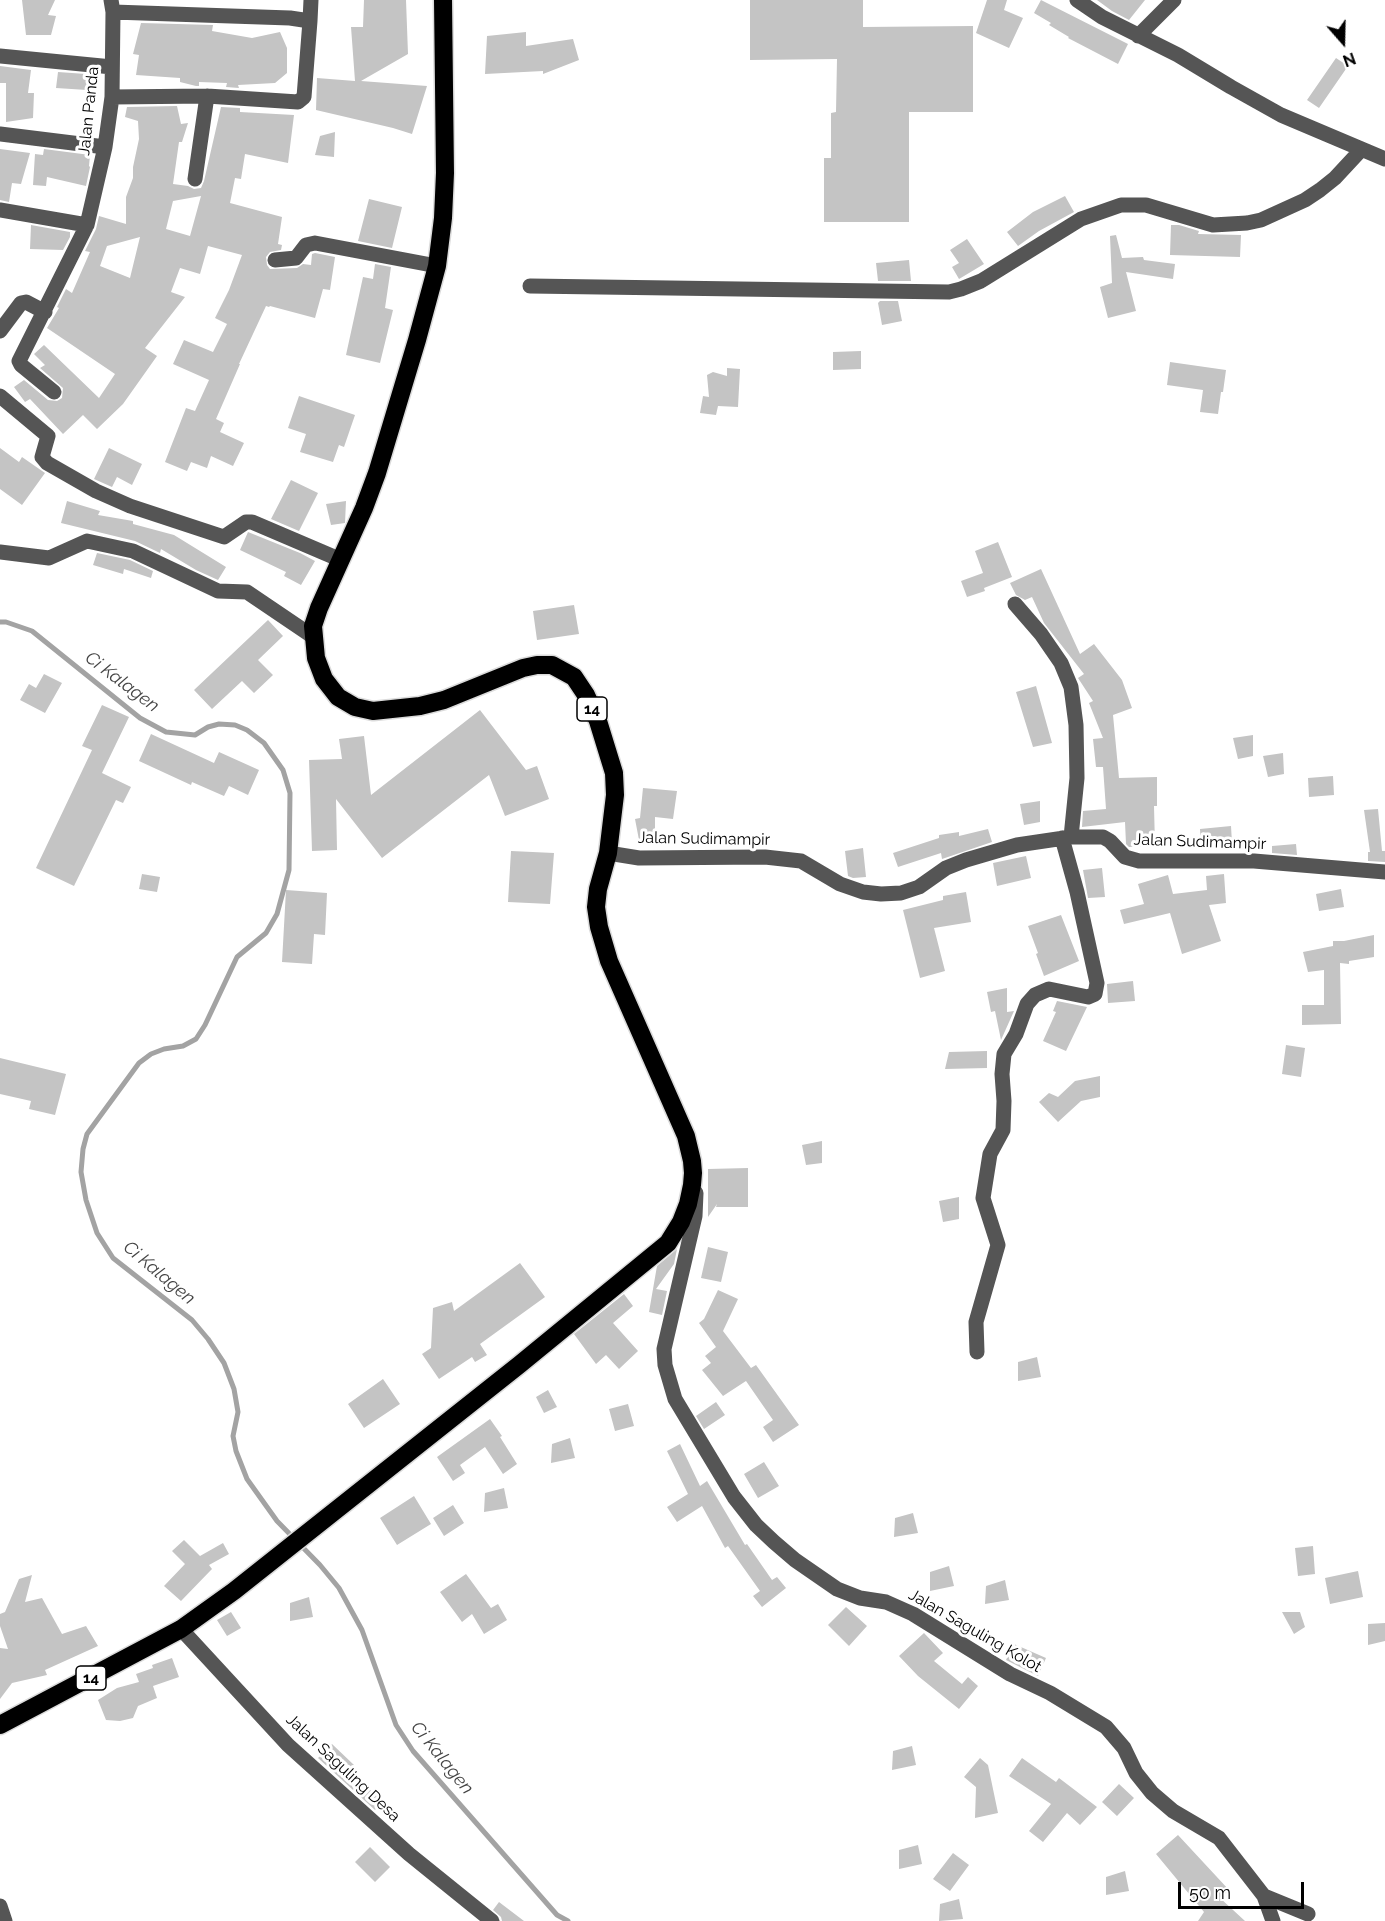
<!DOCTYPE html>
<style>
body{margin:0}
#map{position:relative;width:1385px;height:1921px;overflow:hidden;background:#fff;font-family:Raleway,sans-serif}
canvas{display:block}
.north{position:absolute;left:1313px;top:12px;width:60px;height:60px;-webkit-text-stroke:4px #fff;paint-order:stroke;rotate:160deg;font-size:16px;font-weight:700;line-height:24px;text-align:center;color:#000}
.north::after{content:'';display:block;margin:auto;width:21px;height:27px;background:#000;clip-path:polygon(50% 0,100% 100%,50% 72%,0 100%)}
.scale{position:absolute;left:1178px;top:1882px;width:126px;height:27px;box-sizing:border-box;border:3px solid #000;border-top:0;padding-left:8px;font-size:18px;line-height:21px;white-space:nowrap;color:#000;-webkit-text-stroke:4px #fff;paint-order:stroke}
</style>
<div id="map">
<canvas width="1385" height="1921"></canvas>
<div class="north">N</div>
<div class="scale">50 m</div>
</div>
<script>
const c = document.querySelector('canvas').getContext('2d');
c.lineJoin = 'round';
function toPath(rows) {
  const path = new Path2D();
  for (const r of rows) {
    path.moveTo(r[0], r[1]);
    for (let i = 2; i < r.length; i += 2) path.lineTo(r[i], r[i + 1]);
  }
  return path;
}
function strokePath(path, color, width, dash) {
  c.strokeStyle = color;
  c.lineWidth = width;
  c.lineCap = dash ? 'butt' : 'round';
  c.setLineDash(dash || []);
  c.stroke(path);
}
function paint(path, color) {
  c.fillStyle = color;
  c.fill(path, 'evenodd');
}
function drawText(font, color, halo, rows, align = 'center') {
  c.font = font + ' Raleway,sans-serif';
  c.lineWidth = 6;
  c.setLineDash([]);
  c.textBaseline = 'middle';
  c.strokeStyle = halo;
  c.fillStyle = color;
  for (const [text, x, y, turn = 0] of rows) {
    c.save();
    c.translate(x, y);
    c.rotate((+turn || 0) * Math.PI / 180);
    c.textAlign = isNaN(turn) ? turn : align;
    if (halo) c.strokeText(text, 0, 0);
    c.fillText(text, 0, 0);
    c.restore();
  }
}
const stream = toPath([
 [0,622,6,622,32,631,140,718,166,732,195,735,208,727,219,724,235,725,247,730,264,743,283,770,290,793,289,870,277,914,266,933,237,957,205,1025,196,1039,183,1046,164,1049,151,1054,139,1063,87,1134,83,1149,81,1172,86,1200,97,1233,113,1258,192,1320,208,1339,224,1363,234,1389,238,1412,233,1436,236,1451,247,1479,277,1521,320,1565,339,1588,362,1630,396,1725,413,1751,557,1915,568,1921]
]);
const building = toPath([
 [22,0,55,0,48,15,56,16,51,35,26,35],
 [364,0,406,0,408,54,361,81,427,86,412,134,393,128,316,110,317,78,355,81,351,27,363,27],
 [750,0,863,0,863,27,973,26,973,112,909,112,909,222,824,222,824,158,831,158,831,113,836,112,837,59,750,60],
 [987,0,1007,0,1004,10,1023,18,1009,48,976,33],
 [1041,0,1128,44,1118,64,1068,38,1069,37,1049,25,1051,23,1034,13],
 [1097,0,1145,0,1129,20,1112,11],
 [141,23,213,25,212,31,252,38,280,32,287,48,287,73,275,83,238,85,239,88,226,87,227,83,199,82,199,86,196,86,180,82,180,78,136,75,139,55,133,54],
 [526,32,526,46,573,39,579,60,543,74,543,71,485,74,487,36],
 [1336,58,1348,66,1319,108,1307,100],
 [0,66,31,70,28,93,34,93,33,118,6,122,6,83,0,83],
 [58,72,86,74,87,90,56,88],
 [177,106,181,124,188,123,182,142,179,142,173,184,188,186,194,189,201,188,204,181,221,107,240,108,240,112,294,115,288,163,245,154,241,179,235,178,230,203,282,217,278,244,282,245,281,250,270,252,266,257,267,265,270,269,297,268,303,264,311,265,312,254,315,253,335,257,330,290,323,289,315,318,270,306,269,307,266,306,239,364,240,364,216,419,224,423,220,432,244,443,233,466,211,456,207,468,191,462,187,471,165,462,186,408,195,411,209,380,173,364,184,340,213,352,227,324,215,318,229,290,242,255,208,246,200,274,180,268,171,292,185,297,145,348,157,356,123,404,97,429,83,415,63,434,30,399,25,402,14,387,24,380,48,400,57,401,62,398,63,388,40,368,45,365,34,354,44,345,99,398,115,374,47,328,59,308,57,307,66,289,72,293,90,252,85,251,96,229,99,216,126,224,126,197,133,178,133,167,139,139,138,121,125,117,127,107],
 [201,196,190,236,166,229,173,201],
 [140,237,130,278,100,266,107,246],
 [335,132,334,157,315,155,320,136],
 [0,149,30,153,21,184,12,183,9,202,0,200],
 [44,149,90,155,89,166,90,167,86,186,47,177,46,186,33,185,35,154,43,155],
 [1065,196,1074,212,1039,231,1018,246,1007,232,1033,212],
 [369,199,402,207,392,248,358,241],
 [31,225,70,232,70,237,63,250,30,249],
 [1171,225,1179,225,1199,231,1198,234,1241,235,1240,257,1170,255],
 [1116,235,1122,258,1143,257,1144,260,1175,264,1173,279,1126,272,1136,311,1108,318,1100,287,1112,283,1110,236],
 [967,239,984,264,959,279,952,267,959,263,950,250],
 [909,260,911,281,878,281,876,263],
 [375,264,391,267,385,308,393,310,380,363,346,355,363,277,373,279],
 [880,301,898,301,902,321,882,325,878,303],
 [861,351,861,369,833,370,833,352],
 [1170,362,1226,370,1223,392,1221,392,1218,414,1200,412,1203,390,1167,385],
 [727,368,740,369,738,407,718,406,716,415,700,413,703,396,709,397,707,375,713,372,727,376],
 [299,396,355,415,344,447,339,445,333,462,300,452,306,434,288,428],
 [0,448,19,462,22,457,45,473,22,505,0,489],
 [109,448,142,464,132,485,117,477,112,487,94,479],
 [291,480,318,493,299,531,271,519],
 [67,501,100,511,98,515,133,521,133,524,174,535,226,567,218,580,196,570,161,549,160,553,135,541,61,523],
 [346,501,345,523,331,525,326,504],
 [248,532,300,553,315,561,301,585,284,576,286,572,240,550],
 [998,542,1012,577,984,588,985,591,967,597,961,581,983,573,975,551],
 [97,553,130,560,153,571,151,578,124,569,123,574,93,565],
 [1041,569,1080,654,1094,644,1122,680,1132,708,1113,715,1119,778,1157,777,1157,806,1154,806,1155,846,1129,847,1126,844,1125,822,1082,827,1083,811,1106,809,1103,767,1096,767,1093,739,1103,738,1089,703,1093,701,1078,678,1084,674,1044,623,1032,597,1025,600,1016,595,1010,583],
 [574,605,579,634,537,640,533,611],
 [268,620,283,636,258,660,273,675,254,693,242,681,212,709,194,690],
 [44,674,62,683,45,713,20,700,29,684,36,688],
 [1036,686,1052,743,1033,747,1016,692],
 [102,705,129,717,102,773,131,787,123,803,116,800,74,886,36,868,92,750,82,746],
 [480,710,526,770,537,766,549,799,505,816,489,775,382,858,336,799,337,850,312,851,309,760,342,759,339,739,364,736,371,795],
 [151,734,214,763,219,752,259,770,248,795,229,786,224,796,192,782,191,785,139,761],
 [1253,735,1253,756,1238,759,1233,738],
 [1283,753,1284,774,1268,777,1263,756],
 [1333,776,1334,795,1309,797,1308,778],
 [643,788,677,791,673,819,655,817,655,837,639,840,635,819,640,818],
 [1040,801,1040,822,1024,825,1020,804],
 [1378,809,1382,851,1385,851,1385,862,1368,861,1368,852,1370,852,1364,810],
 [1231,826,1232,843,1201,845,1200,829],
 [988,829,992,842,942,859,941,853,898,867,893,853,939,838,939,835,959,832,959,836],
 [1296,844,1297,855,1272,853,1272,846],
 [863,848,866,877,853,878,848,876,845,851],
 [511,851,554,853,550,904,508,902],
 [1026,856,1031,878,997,886,993,863],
 [1102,868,1105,897,1088,898,1083,870],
 [142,874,160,877,157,892,139,889],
 [1224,874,1226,903,1209,905,1221,941,1182,954,1170,913,1124,924,1120,910,1144,904,1138,884,1168,875,1173,894,1207,890,1206,876],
 [1341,889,1344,907,1319,911,1316,894],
 [286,890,327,893,325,935,314,934,312,964,282,962],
 [966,892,971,922,934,928,945,971,920,978,903,910,943,900,943,896],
 [1061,915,1079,961,1044,976,1036,954,1038,953,1028,926],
 [1374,935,1374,957,1349,961,1349,964,1340,963,1341,1024,1302,1025,1302,1005,1324,1005,1324,970,1308,972,1303,952,1333,946,1333,941,1344,941],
 [1133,981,1135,1001,1108,1003,1107,984],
 [1007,988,1007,1012,1014,1011,1001,1040,995,1011,991,1012,987,992],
 [1057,1001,1087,1007,1066,1051,1043,1041,1056,1012,1053,1011],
 [1286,1045,1305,1048,1301,1077,1282,1074],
 [987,1051,987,1068,945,1069,949,1052],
 [0,1058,66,1074,55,1115,29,1109,31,1101,0,1094],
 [1100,1076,1100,1097,1081,1101,1058,1122,1039,1102,1049,1093,1058,1097,1075,1081],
 [822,1141,822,1163,806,1165,802,1145],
 [748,1168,748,1207,716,1207,717,1204,708,1217,708,1169],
 [959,1197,959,1219,943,1222,939,1201],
 [708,1247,728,1252,721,1282,701,1278],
 [677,1249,674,1264,656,1289,667,1291,662,1315,649,1312,657,1266],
 [520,1263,545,1297,480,1344,487,1355,475,1362,472,1357,439,1379,422,1354,431,1348,433,1308,452,1302,454,1311],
 [718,1290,738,1299,723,1331,751,1368,756,1365,799,1425,773,1442,763,1427,773,1420,746,1381,723,1396,702,1370,711,1363,705,1356,716,1347,699,1323,704,1319],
 [624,1294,633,1306,613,1323,638,1351,619,1369,606,1355,596,1364,574,1334],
 [1037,1357,1041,1377,1018,1381,1018,1362],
 [383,1379,400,1404,364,1428,348,1404],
 [548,1390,557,1407,544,1413,536,1397],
 [716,1402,725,1415,704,1429,696,1416],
 [628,1404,634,1426,615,1431,609,1409],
 [490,1419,502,1436,500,1437,517,1464,503,1474,485,1447,460,1465,465,1473,453,1481,437,1457],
 [570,1438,575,1458,551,1463,552,1444],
 [680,1444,700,1486,707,1481,745,1545,747,1544,772,1580,777,1577,786,1588,762,1607,753,1596,760,1591,728,1546,725,1548,702,1506,677,1522,667,1507,688,1494,667,1451],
 [764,1462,779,1486,758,1498,744,1474],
 [504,1488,508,1508,484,1512,485,1493],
 [414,1496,431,1524,397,1545,380,1518],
 [453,1505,464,1523,444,1536,433,1518],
 [913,1513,918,1533,894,1537,895,1518],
 [184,1540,200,1556,223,1543,229,1554,209,1565,212,1569,181,1601,164,1586,185,1564,172,1551],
 [1313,1546,1315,1574,1298,1576,1295,1548],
 [949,1566,954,1586,930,1591,930,1572],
 [1358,1571,1363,1597,1330,1604,1325,1578],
 [466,1574,491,1608,498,1604,507,1620,484,1634,472,1614,462,1622,440,1592],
 [32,1575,25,1602,42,1598,62,1634,86,1626,98,1646,45,1670,47,1675,12,1683,0,1699,0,1648,8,1649,0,1626,0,1614,5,1612,19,1579],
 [1005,1580,1009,1600,985,1604,986,1586],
 [309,1597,313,1617,290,1621,290,1603],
 [846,1607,867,1626,849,1646,828,1625],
 [231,1612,241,1628,227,1636,217,1620],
 [1282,1612,1300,1612,1305,1627,1294,1634],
 [1385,1623,1385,1641,1368,1645,1368,1624],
 [924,1633,943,1653,934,1661,962,1684,968,1677,978,1686,959,1709,918,1676,899,1656],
 [1014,1644,1046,1658,1038,1676,1006,1660],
 [172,1658,179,1677,153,1686,157,1698,138,1706,133,1718,120,1721,106,1720,98,1700,117,1688,139,1682,136,1674,153,1668,152,1665],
 [332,1744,354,1765,349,1770,383,1802,375,1810,318,1758],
 [912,1746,916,1765,892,1770,893,1751],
 [980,1758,988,1765,998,1813,975,1818,976,1787,964,1777],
 [1022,1758,1056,1782,1059,1778,1097,1807,1080,1825,1067,1813,1043,1842,1029,1831,1051,1804,1009,1776],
 [1119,1784,1134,1798,1117,1816,1102,1802],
 [1178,1835,1229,1890,1220,1898,1245,1921,1198,1921,1204,1912,1156,1854],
 [918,1845,922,1864,899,1869,899,1850],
 [370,1847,390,1867,375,1882,355,1862],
 [953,1853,969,1865,950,1891,933,1879],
 [1125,1871,1129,1891,1106,1895,1106,1877],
 [959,1899,963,1919,939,1921,940,1904],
 [499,1902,524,1921,502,1921,501,1917,493,1910]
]);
const minor = toPath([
 [1077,0,1102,17,1178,55,1231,87,1281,115,1385,159],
 [310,21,311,0],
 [1138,36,1174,0],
 [0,56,112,67],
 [112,97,207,96,298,102,304,97,310,21,290,18,113,12],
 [0,134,105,147],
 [195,179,207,96],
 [0,210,87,225],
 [275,260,296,258,306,245,315,243,437,266],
 [530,286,949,292,961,289,981,281,1081,219,1121,205,1146,205,1213,225,1247,223,1261,220,1305,200,1320,190,1335,178,1361,150],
 [0,331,21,303,26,302,45,312],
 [54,392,21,365,19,361,87,225,105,147,112,97,113,12,111,0],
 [0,396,48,436,42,457,47,463,96,491,130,506,224,537,246,522,252,522,341,560],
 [0,552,49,558,87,541,133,551,218,591,247,592,315,638],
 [1015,604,1041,634,1061,663,1071,687,1076,725,1077,778,1071,837],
 [608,853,639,858,765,857,801,861,840,884,863,892,881,894,901,893,919,887,946,868,966,860,1017,845,1071,837,1103,837,1110,841,1125,857,1139,861,1254,861,1385,872],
 [696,1193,695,1216,664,1349,665,1365,675,1399,734,1497,756,1525,774,1542,795,1560,837,1589,860,1598,886,1602,913,1614,1010,1674,1050,1693,1106,1727,1124,1748,1136,1773,1152,1793,1173,1811,1219,1838,1264,1896,1273,1921],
 [977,1352,976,1322,998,1245,983,1198,990,1154,1003,1130,1004,1101,1002,1074,1004,1054,1016,1034,1027,1004,1035,995,1049,989,1088,997,1095,994,1097,983,1077,892,1062,838],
 [181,1629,288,1745,409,1854,492,1921],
 [1264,1896,1308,1914],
 [0,1906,5,1921]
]);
const highway = toPath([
 [0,1725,181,1629,234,1591,519,1365,668,1243,681,1222,688,1204,692,1185,693,1173,692,1161,686,1136,609,961,599,927,596,907,598,889,608,853,615,795,614,773,598,721,586,695,574,677,552,665,537,665,523,668,444,700,420,706,373,711,355,707,338,697,324,679,316,658,313,626,319,608,364,508,377,473,417,340,437,266,443,218,445,173,443,0]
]);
const shields = [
 [592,709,30],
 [91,1678,30]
];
const shieldNames = [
 ["14",592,709],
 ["14",91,1678]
];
const streetNames = [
 ["Jalan Panda",89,111,-84],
 ["Jalan Sudimampir",704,839,1],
 ["Jalan Sudimampir",1200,842,2],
 ["Jalan Saguling Kolot",975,1631,30],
 ["Jalan Saguling Desa",343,1768,43]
];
const waterNames = [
 ["Ci Kalagen",122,682,37],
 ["Ci Kalagen",159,1273,40],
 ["Ci Kalagen",442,1758,51]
];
strokePath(stream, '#a3a3a3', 5);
paint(building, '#c4c4c4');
strokePath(highway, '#dbdbdb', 21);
strokePath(minor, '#555', 15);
strokePath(highway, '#000', 18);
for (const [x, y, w] of shields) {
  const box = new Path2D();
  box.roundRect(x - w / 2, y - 12, w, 24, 4.5);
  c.fillStyle = '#fff';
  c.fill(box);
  strokePath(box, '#000', 1.5);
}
drawText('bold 15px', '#000', null, shieldNames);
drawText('16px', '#000', '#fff', streetNames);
drawText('italic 18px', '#444', '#fff', waterNames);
</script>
